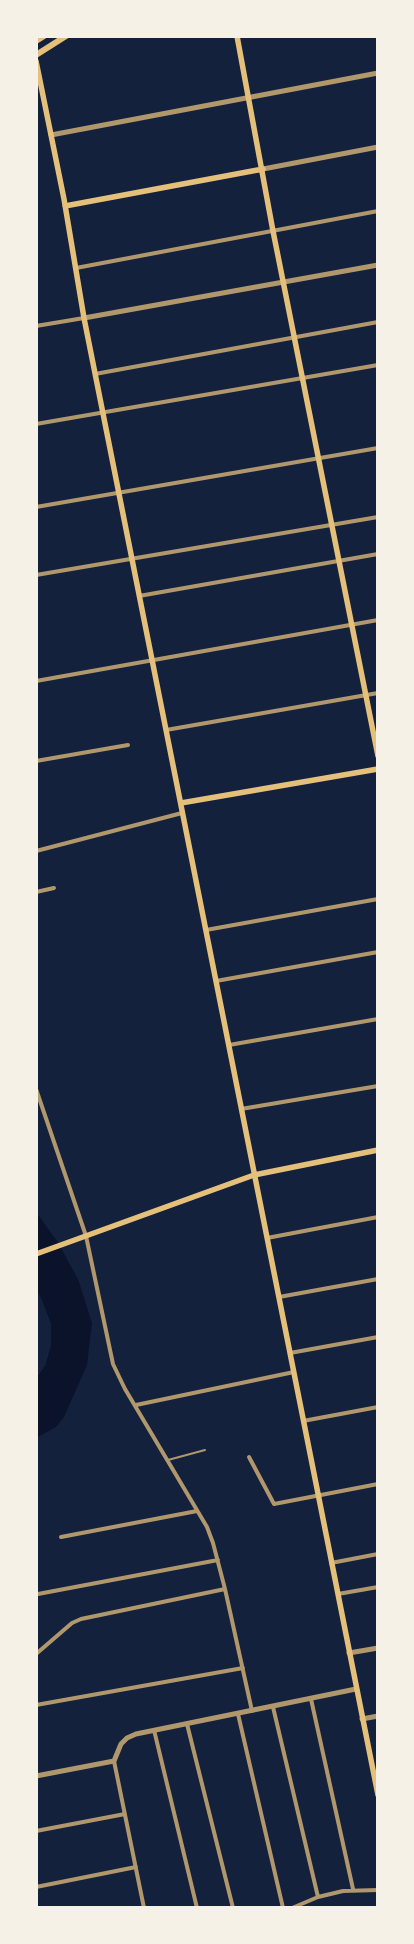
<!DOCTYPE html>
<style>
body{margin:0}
#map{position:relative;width:414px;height:1944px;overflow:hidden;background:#14213d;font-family:Helvetica,sans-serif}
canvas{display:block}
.frame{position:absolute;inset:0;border:38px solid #f6f1e7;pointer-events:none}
</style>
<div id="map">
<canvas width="414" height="1944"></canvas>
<div class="frame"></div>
</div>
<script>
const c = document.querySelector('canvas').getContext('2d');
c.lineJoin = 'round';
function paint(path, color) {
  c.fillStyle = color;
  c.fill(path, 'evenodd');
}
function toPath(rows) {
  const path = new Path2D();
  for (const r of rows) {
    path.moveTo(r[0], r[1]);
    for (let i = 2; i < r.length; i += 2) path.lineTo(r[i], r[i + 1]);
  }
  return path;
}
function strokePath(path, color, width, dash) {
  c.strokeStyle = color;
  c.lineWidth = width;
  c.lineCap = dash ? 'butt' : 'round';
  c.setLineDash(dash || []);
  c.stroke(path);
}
const water = toPath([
 [36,1212,57,1241,78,1279,92,1323,87,1365,64,1417,56,1427,36,1438,36,1386,49,1367,55,1346,55,1323,45,1297,36,1281]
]);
const canal = toPath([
 [36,1281,45,1297,55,1323,55,1346,49,1367,36,1386]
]);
const service = toPath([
 [168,1460,205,1450]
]);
const minor = toPath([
 [76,268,378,211],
 [36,326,84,318],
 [95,374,378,322],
 [36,424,378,365],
 [36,507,378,448],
 [36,575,378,517],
 [139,596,378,554],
 [36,681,378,620],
 [166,730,378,693],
 [36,761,128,745],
 [36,851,182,813],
 [36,892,54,888],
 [206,930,378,899],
 [216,981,378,952],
 [229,1045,378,1019],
 [36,1089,86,1236,113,1364,125,1389,207,1527,213,1543,225,1589,252,1711],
 [241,1109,378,1086],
 [267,1238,378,1217],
 [279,1297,378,1279],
 [290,1353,378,1337],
 [136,1405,294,1372],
 [303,1421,378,1407],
 [249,1457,274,1504,378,1484],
 [61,1537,197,1511],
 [331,1563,378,1554],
 [38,1594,218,1560],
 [338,1594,378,1587],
 [36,1654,72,1623,81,1619,225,1589],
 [311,1699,353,1889],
 [36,1705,243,1668],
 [273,1707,318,1897],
 [238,1714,283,1908],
 [187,1724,233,1908],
 [154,1730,197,1908],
 [114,1761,144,1908],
 [36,1831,125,1814],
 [36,1887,136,1867],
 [292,1908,318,1897,343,1891,378,1890]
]);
const tertiary = toPath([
 [51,135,378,73],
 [263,169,378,147],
 [84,318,378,265],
 [349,1653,378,1648],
 [362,1719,378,1716],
 [36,1776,114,1761,121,1744,127,1738,136,1734,356,1689]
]);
const secondary = toPath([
 [237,36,273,231,378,756],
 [36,61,64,199,84,318,378,1795],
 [65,206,263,169],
 [181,803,378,769],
 [36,1254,254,1175,378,1150]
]);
const primary = toPath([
 [36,41,44,36],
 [36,55,66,36]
]);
paint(water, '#0b132b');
strokePath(canal, '#0b132b', 8);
strokePath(service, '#b1986c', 2);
strokePath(minor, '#b1986c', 4);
strokePath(tertiary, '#b1986c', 5);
strokePath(secondary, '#e5c07b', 5.5);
strokePath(primary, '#e5c07b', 6);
</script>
